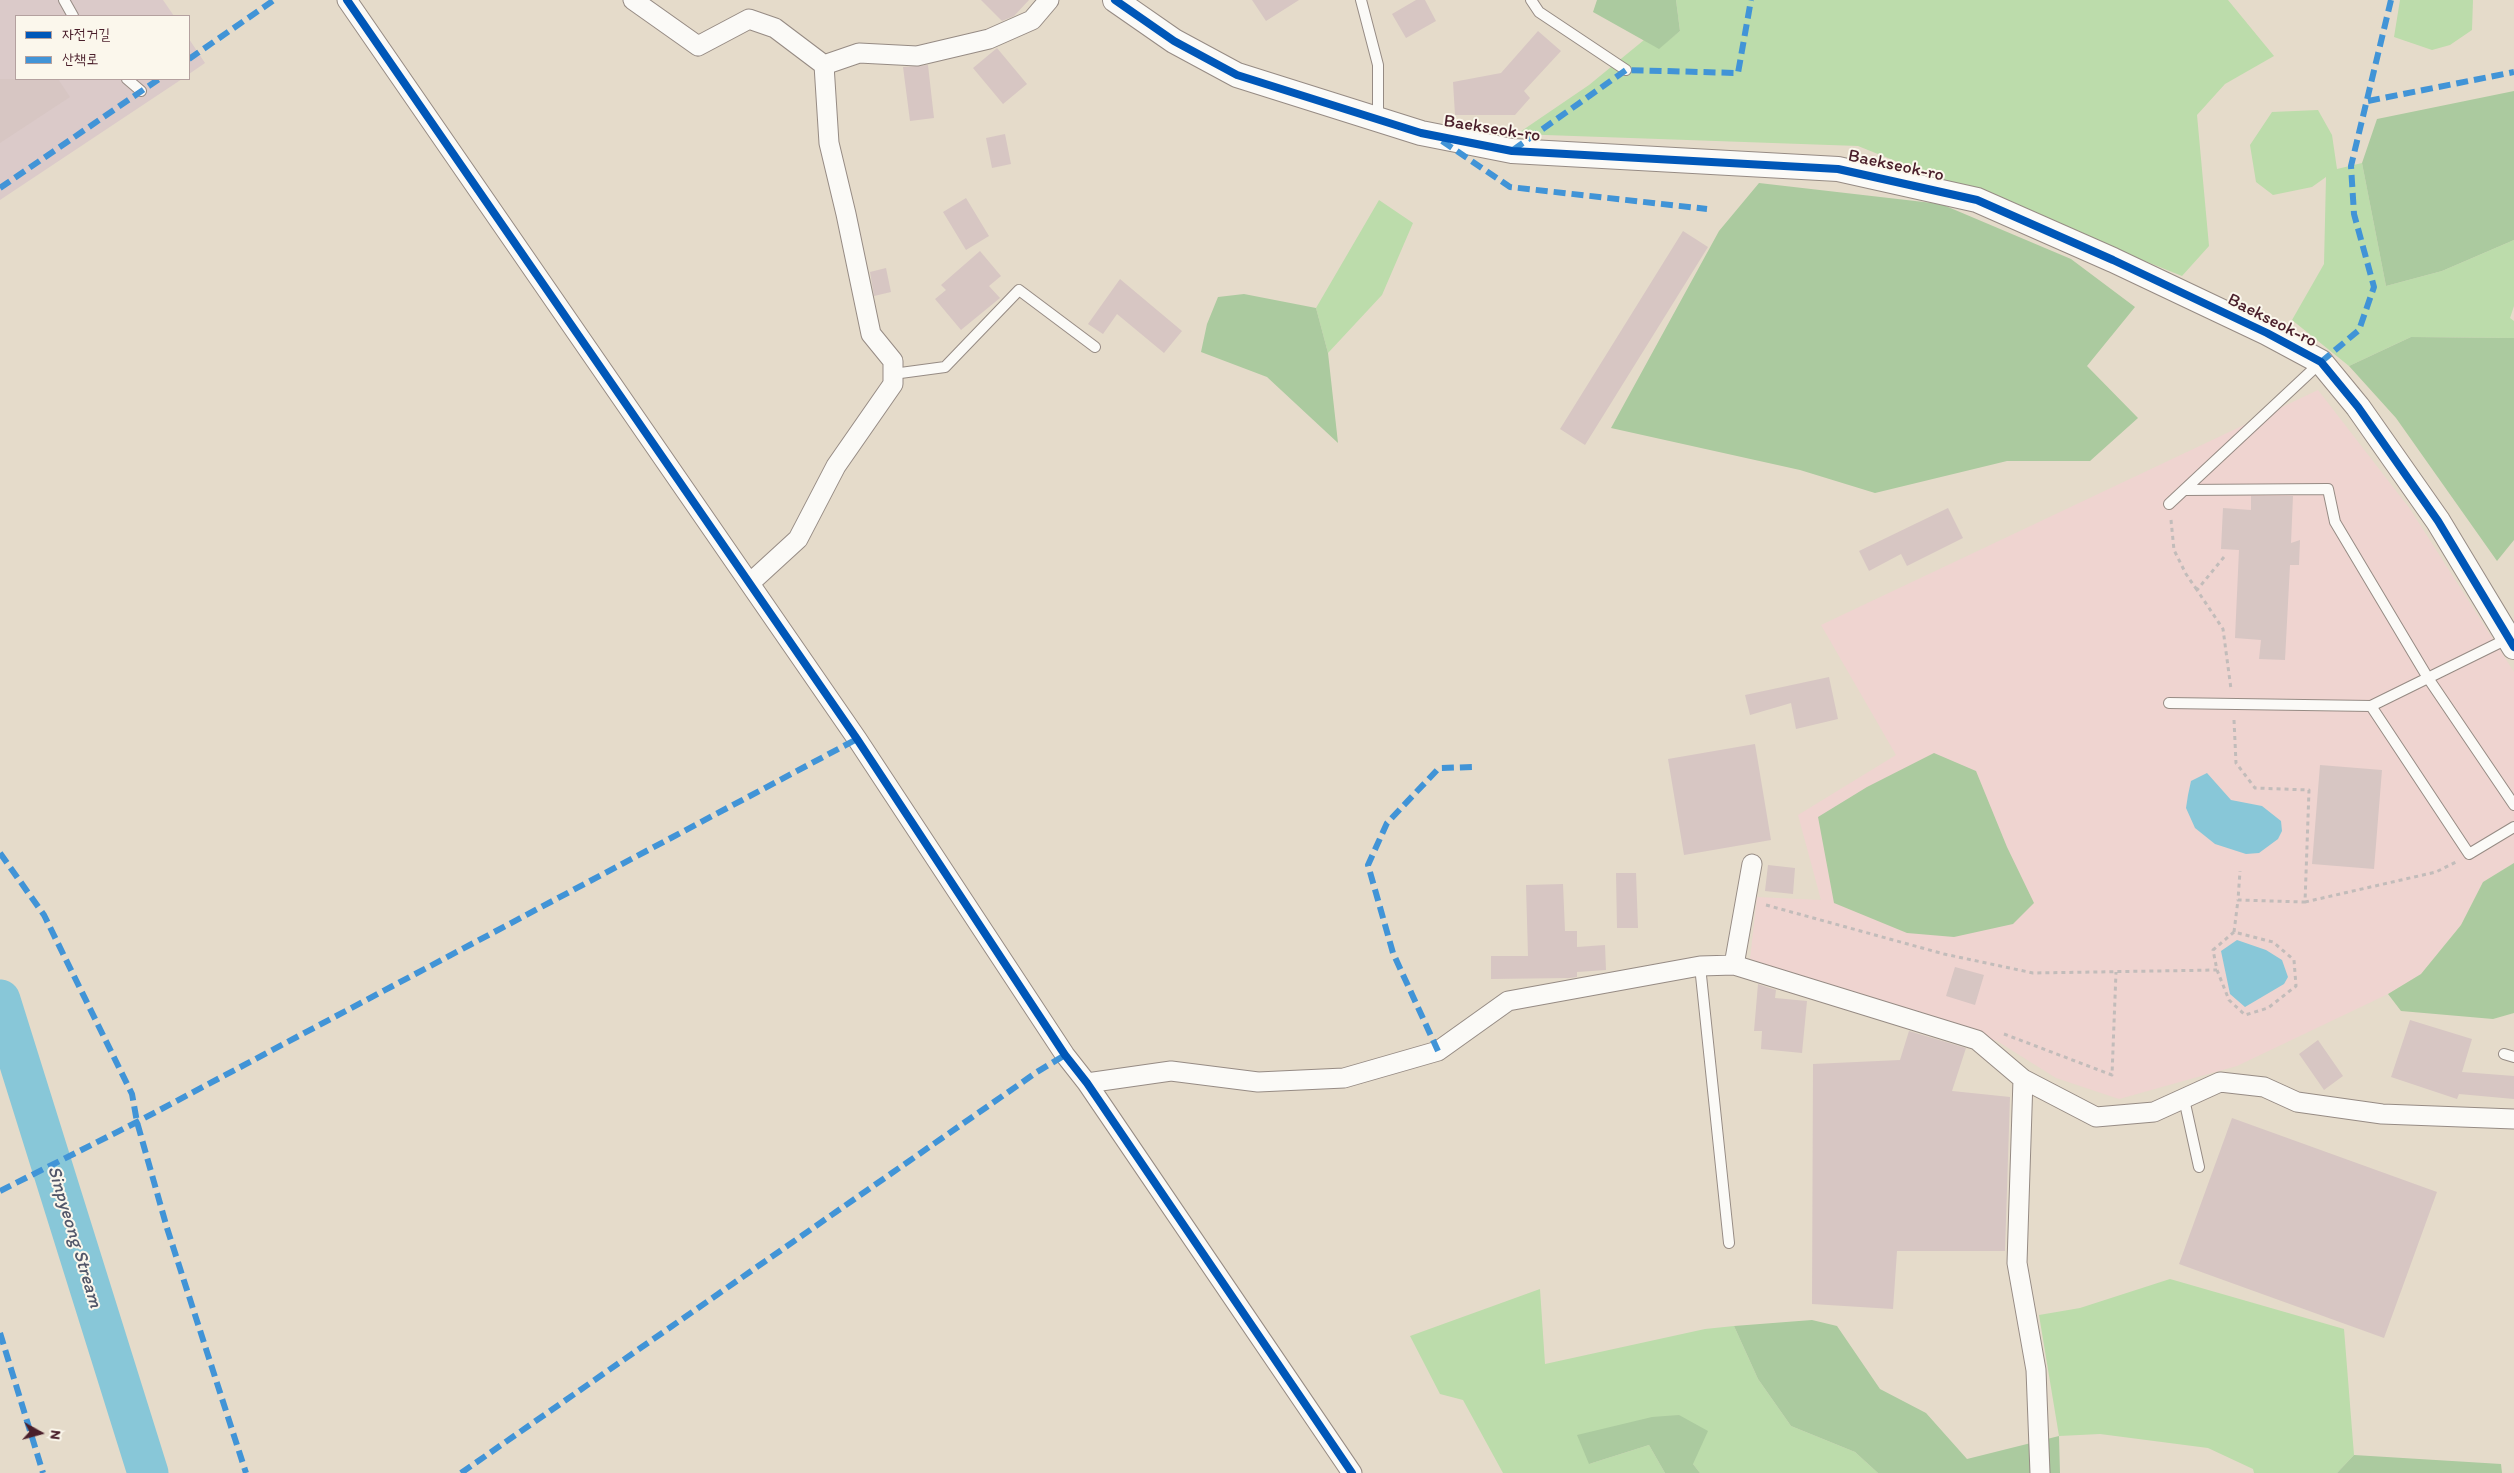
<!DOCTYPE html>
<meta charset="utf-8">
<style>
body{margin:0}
#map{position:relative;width:2514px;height:1473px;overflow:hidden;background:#e5dbca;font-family:Itim,"Poor Story",sans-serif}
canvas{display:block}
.legend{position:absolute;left:15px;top:15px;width:175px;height:65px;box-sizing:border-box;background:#fbf7ec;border:1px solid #b4a19f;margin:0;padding:6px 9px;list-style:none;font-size:15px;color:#4a1f2b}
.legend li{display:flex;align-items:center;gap:10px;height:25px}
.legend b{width:25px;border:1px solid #b4a19f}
.north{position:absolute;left:15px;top:1408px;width:50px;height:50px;-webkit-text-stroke:4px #fbf7ec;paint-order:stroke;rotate:97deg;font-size:14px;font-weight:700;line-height:20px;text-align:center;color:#4a1f2b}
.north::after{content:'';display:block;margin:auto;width:18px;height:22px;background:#4a1f2b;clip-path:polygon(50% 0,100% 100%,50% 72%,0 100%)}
</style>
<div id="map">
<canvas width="2514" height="1473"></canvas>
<ul class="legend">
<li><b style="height:6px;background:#0057b8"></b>자전거길</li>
<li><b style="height:6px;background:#4194d7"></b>산책로</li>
</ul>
<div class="north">N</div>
</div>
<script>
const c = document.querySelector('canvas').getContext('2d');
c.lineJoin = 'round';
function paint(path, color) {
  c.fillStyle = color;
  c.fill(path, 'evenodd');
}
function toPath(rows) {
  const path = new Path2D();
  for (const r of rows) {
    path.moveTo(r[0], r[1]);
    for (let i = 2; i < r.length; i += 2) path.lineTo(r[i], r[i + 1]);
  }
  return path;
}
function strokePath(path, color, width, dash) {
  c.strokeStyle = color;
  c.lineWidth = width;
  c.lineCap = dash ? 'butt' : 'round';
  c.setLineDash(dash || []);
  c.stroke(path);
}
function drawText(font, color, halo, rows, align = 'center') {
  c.font = font + ' Itim,sans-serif';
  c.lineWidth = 4;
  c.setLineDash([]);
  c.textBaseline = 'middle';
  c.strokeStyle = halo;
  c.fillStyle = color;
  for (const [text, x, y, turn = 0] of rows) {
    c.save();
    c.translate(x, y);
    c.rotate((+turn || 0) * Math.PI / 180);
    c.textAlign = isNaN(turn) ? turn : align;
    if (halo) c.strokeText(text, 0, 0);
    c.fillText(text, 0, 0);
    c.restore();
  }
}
const built = toPath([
 [2318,390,2410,509,2514,672,2514,863,2483,882,2461,925,2421,974,2388,994,2237,1066,2119,1099,2056,1078,1997,1041,1900,1010,1750,959,1757,897,1821,900,1798,815,1896,755,1821,625]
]);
const industrial = toPath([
 [0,0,163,0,174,16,16,16,16,79,182,79,0,200],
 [189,39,205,63,189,74]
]);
const green = toPath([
 [1676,0,2228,0,2274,56,2225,84,2197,115,2209,246,2182,276,1858,146,1517,134,1589,85,1644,40,1659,48,1680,31],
 [2400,0,2473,0,2472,30,2450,45,2432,50,2394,37],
 [2318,110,2332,135,2337,169,2362,163,2386,286,2442,271,2514,240,2514,306,2510,318,2514,321,2514,338,2411,337,2349,366,2292,320,2324,264,2326,177,2312,187,2273,195,2256,182,2250,145,2272,112],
 [1379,200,1413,223,1382,295,1328,353,1316,308],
 [2170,1279,2344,1329,2354,1455,2337,1473,2254,1473,2253,1469,2208,1448,2100,1434,2059,1436,2039,1315,2080,1308],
 [1540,1289,1545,1364,1705,1329,1734,1326,1758,1379,1791,1426,1855,1452,1878,1473,1700,1473,1693,1464,1679,1415,1589,1464,1649,1445,1665,1473,1503,1473,1463,1400,1440,1394,1410,1336]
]);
const forest = toPath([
 [1597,0,1676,0,1680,31,1659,49,1593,12],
 [2514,91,2514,240,2442,271,2386,286,2362,163,2377,119],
 [1759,183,1941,204,2071,259,2135,307,2087,366,2138,418,2090,461,2007,461,1875,493,1800,470,1611,428,1719,231],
 [1244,294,1316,308,1328,353,1338,443,1267,377,1201,352,1207,324,1218,297],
 [2411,337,2514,338,2514,540,2497,561,2396,418,2349,366],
 [1934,753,1976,771,2007,847,2034,903,2013,924,1954,937,1907,933,1834,903,1818,817,1867,787],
 [2514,863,2514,1013,2493,1019,2401,1011,2388,994,2421,974,2461,925,2483,882],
 [1812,1320,1837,1326,1880,1389,1926,1413,1967,1459,2059,1436,2060,1473,1878,1473,1855,1452,1791,1426,1758,1379,1734,1326],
 [1679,1415,1708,1431,1693,1464,1700,1473,1665,1473,1649,1445,1589,1464,1577,1435,1652,1417],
 [2354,1455,2501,1464,2502,1473,2337,1473]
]);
const water = toPath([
 [2207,773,2231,800,2262,806,2281,821,2282,831,2278,839,2259,853,2246,854,2215,844,2195,828,2186,808,2188,795,2191,781],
 [2237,940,2266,950,2282,960,2288,977,2284,984,2245,1007,2230,994,2221,951]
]);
const river = toPath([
 [0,1000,148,1473]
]);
const building = toPath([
 [981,0,1029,0,1014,16,1002,21],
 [1252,0,1299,0,1266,21],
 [1416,0,1425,0,1436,21,1406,38,1392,14],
 [1538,31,1561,51,1524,91,1530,98,1515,115,1455,115,1453,82,1501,73],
 [997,48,1027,84,1003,104,973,68],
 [928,65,934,118,910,121,903,67],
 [0,79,58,79,70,97,0,143],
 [1005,134,1011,164,992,168,986,138],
 [966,198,989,236,966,250,943,212],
 [1683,231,1708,247,1585,445,1560,429],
 [980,251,1001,276,989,286,1000,298,961,330,935,299,946,290,941,285],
 [886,268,891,292,874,296,870,272],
 [1120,279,1182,331,1164,353,1117,314,1103,334,1088,324],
 [2251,496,2293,496,2291,543,2300,540,2299,565,2290,565,2285,660,2259,659,2261,640,2235,638,2239,550,2221,549,2223,508,2251,510],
 [1948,508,1963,538,1907,566,1901,554,1869,571,1859,551],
 [1829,677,1838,719,1796,729,1791,703,1750,715,1745,695],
 [1755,744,1771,840,1684,855,1668,759],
 [2320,765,2382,770,2374,869,2312,864],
 [1768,865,1795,868,1793,894,1765,891],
 [1616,873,1636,873,1638,928,1617,928],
 [1563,884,1565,931,1577,931,1577,947,1605,945,1606,970,1577,972,1577,977,1570,978,1491,979,1491,956,1528,956,1526,885],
 [1955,967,1984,975,1975,1005,1946,996],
 [1758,984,1776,990,1775,998,1807,1001,1802,1053,1761,1049,1762,1031,1754,1031],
 [2410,1020,2472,1039,2462,1072,2514,1076,2514,1099,2459,1094,2457,1099,2391,1077],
 [1909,1031,1966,1048,1952,1091,2010,1097,2005,1251,1897,1251,1893,1309,1812,1304,1813,1064,1900,1060],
 [2318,1040,2343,1076,2324,1090,2299,1054],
 [2232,1118,2437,1192,2384,1338,2179,1264]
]);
const path = toPath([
 [2171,520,2174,550,2186,574,2197,590],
 [2224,557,2197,590,2223,629,2231,689],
 [2234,720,2236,763,2255,788,2309,790,2305,902,2238,900,2240,871],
 [2305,902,2436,872,2456,862],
 [1766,905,1944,954,2033,973,2217,970],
 [2234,932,2213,950,2217,970,2229,1000,2245,1015,2268,1008,2296,986,2294,960,2273,942,2234,932,2238,900],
 [2004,1034,2112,1075,2116,972]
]);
const service = toPath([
 [64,0,73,16],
 [1361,0,1378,65,1378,119],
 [1531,0,1539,12,1626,70],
 [127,79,141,91],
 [893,374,945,367,1019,290,1095,347],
 [2184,490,2328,489,2335,522,2428,678,2514,805],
 [2169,504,2321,362],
 [2169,703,2371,706,2509,638],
 [2371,706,2469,854,2514,827],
 [1700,966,1729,1243],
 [2504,1054,2514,1057],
 [2184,1099,2199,1167]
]);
const minor = toPath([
 [347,0,857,739,1065,1055,1087,1083,1352,1473],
 [633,0,698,46,749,19,775,28,824,65],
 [750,583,798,539,836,466,893,384,893,361,871,334,846,214,829,143,824,65,859,53,917,56,989,39,1032,20,1049,0],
 [1734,965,1752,864],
 [2023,1079,2017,1263,2036,1370,2040,1473],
 [1087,1083,1171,1071,1258,1082,1344,1078,1438,1051,1508,1001,1700,966,1734,965,1977,1040,2023,1079,2096,1117,2154,1112,2220,1082,2264,1087,2297,1102,2382,1114,2514,1119]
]);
const tertiary = toPath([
 [1115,0,1174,41,1237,75,1421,133,1512,151,1838,169,1977,200,2113,260,2267,333,2321,362,2358,407,2438,521,2514,647]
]);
const quiet = toPath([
 [189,59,274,0],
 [2368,101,2514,72],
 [1442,141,1510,187,1707,209],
 [1513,150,1626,70,1738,73,1751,0],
 [0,188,159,79],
 [2321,362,2359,330,2374,287,2354,214,2351,166,2391,0],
 [0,853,44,915,132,1094,137,1122,167,1228,246,1473],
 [1438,1051,1393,953,1368,865,1387,823,1439,768,1473,767],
 [0,1191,137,1122,857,739],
 [0,1333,43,1473],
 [461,1473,1037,1072,1065,1055]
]);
const cycleway = toPath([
 [347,0,857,739,1065,1055,1087,1083,1352,1473],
 [1115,0,1174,41,1237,75,1421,133,1512,151,1838,169,1977,200,2113,260,2267,333,2321,362,2358,407,2438,521,2514,647]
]);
const streetNames = [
 ["Baekseok-ro",1492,129,9],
 ["Baekseok-ro",1896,166,12],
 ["Baekseok-ro",2272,321,27]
];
const waterNames = [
 ["Sinpyeong Stream",74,1237,73]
];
paint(built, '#efd4d0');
paint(industrial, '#dbcac9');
paint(green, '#bcdcab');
paint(forest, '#abca9f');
paint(water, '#88c7d8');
strokePath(river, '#88c7d8', 41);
paint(building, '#d7c6c3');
strokePath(service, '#968b84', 12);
strokePath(minor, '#968b84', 21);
strokePath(tertiary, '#968b84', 26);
strokePath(path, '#c2bcba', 3, [4, 4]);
strokePath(service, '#fbfaf7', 10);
strokePath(minor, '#fbfaf7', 19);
strokePath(tertiary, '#fbfaf7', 24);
strokePath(quiet, '#4194d7', 6, [12, 6]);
strokePath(cycleway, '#0057b8', 8);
drawText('18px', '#4a1f2b', '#fbf7ec', streetNames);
drawText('italic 19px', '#52576a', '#fbf7ec', waterNames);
</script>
